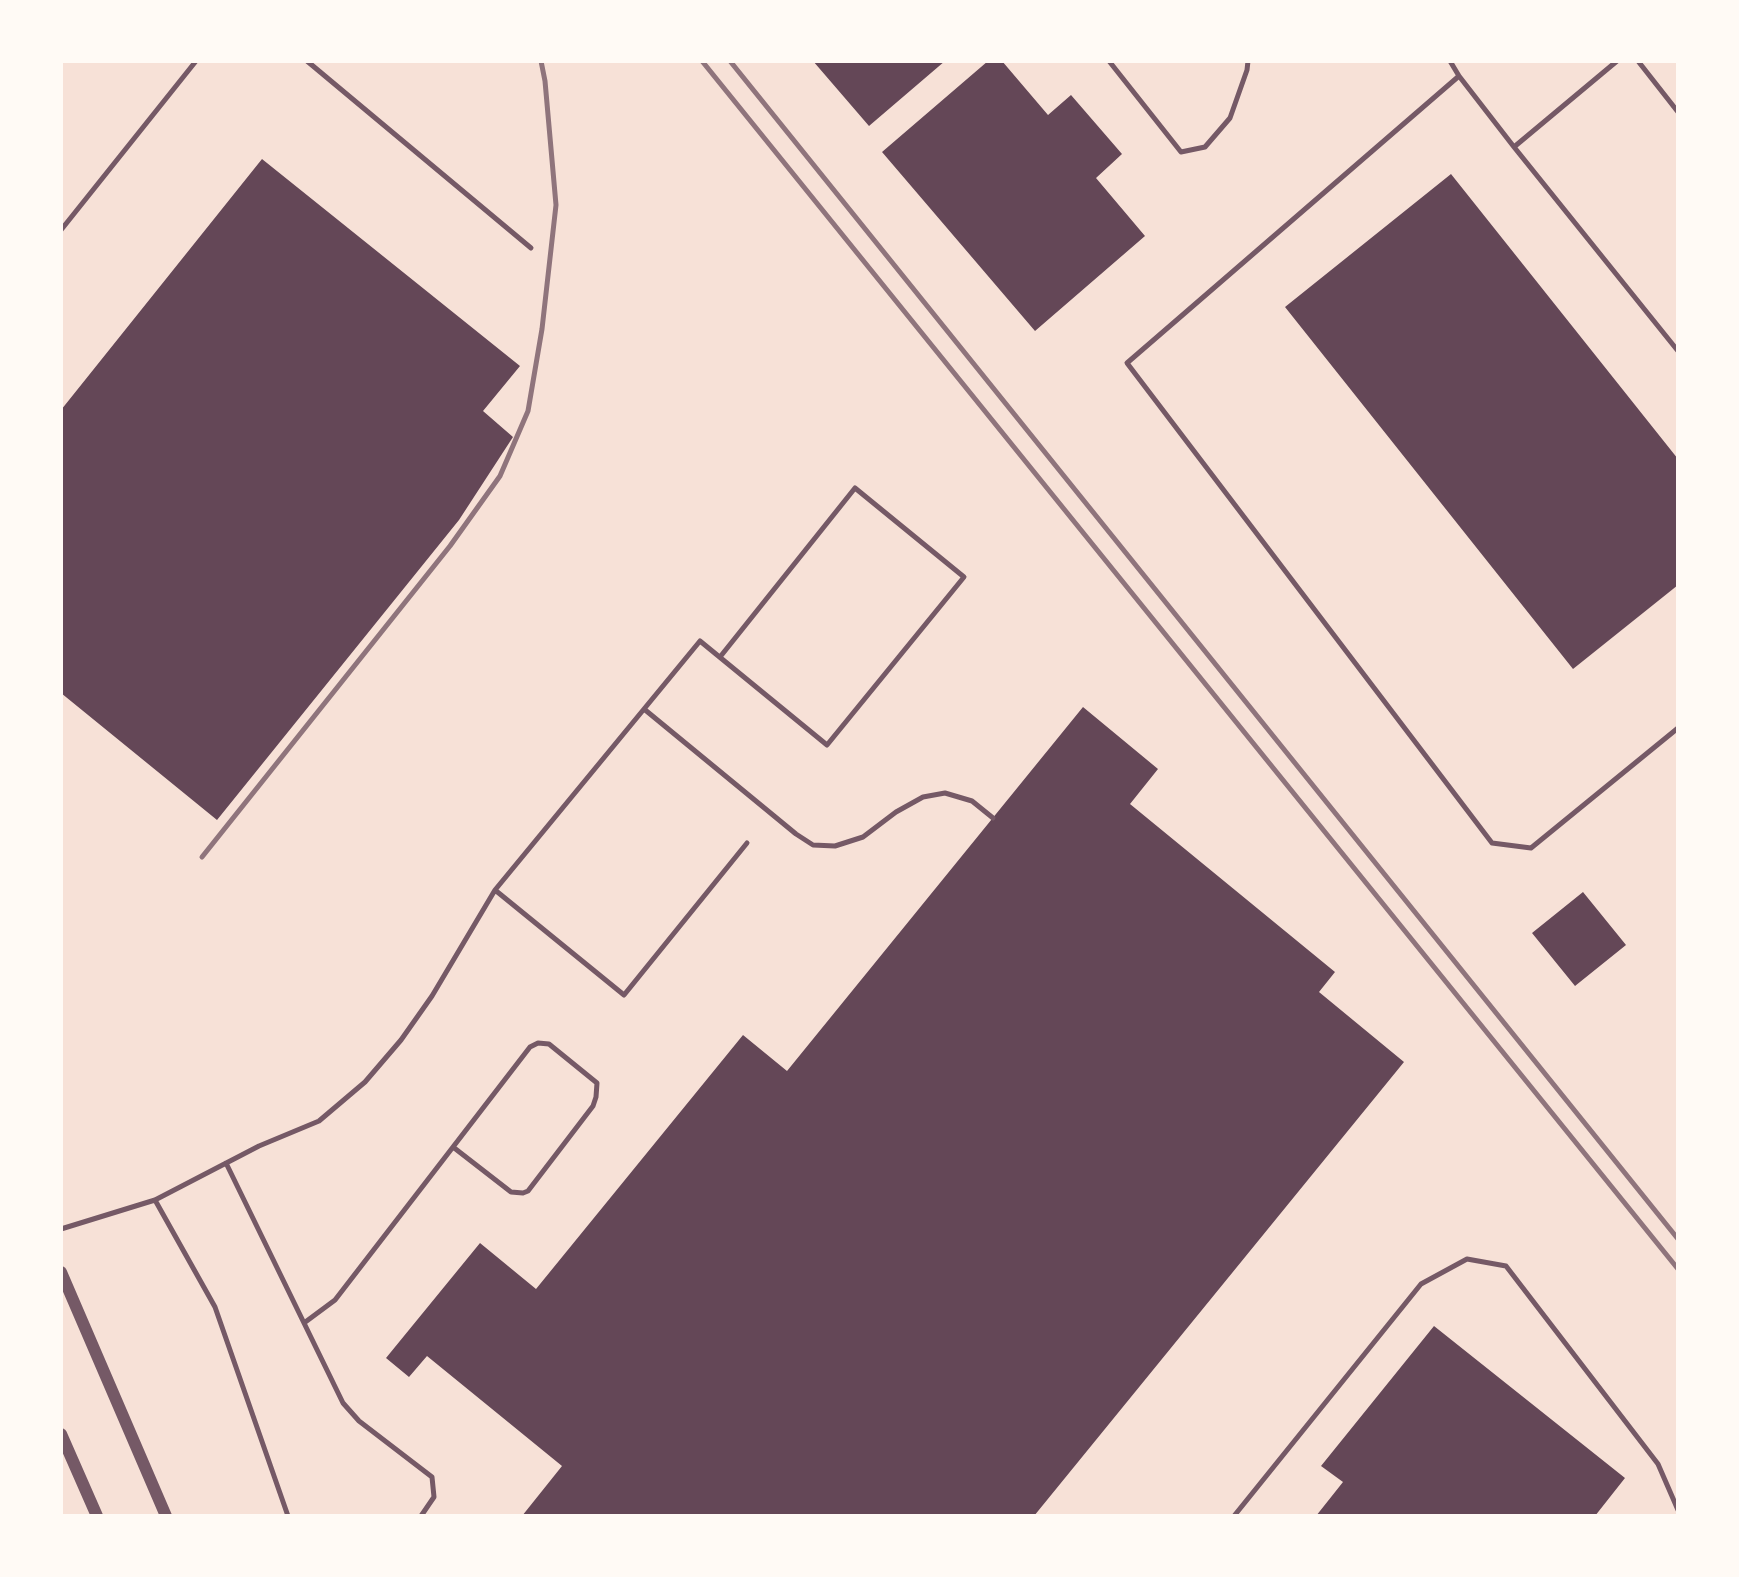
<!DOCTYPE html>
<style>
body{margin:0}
#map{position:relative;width:1739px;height:1577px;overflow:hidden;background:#f7e1d7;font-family:"IBM Plex Sans",sans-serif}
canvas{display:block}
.frame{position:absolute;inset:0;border:63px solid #fffaf5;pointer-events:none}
</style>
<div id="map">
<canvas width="1739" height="1577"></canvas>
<div class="frame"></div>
</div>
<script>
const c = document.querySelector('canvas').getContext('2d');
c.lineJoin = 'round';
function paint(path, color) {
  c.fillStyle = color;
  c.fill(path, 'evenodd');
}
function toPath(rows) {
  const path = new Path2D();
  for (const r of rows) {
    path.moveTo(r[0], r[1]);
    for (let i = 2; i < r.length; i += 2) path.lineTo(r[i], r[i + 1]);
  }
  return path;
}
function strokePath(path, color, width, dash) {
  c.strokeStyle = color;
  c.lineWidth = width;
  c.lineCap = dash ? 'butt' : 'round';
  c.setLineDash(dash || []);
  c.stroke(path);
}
const building = toPath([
 [813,61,945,61,869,126],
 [988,61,1002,61,1048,115,1071,95,1122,154,1096,178,1145,236,1035,331,882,152],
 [262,159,520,366,483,411,513,437,459,520,217,820,61,693,61,410],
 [1451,174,1678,459,1678,585,1573,669,1285,307],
 [1083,707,1158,769,1130,804,1335,972,1319,992,1404,1062,1034,1516,522,1516,562,1466,427,1356,409,1377,386,1358,480,1243,536,1289,743,1035,787,1071],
 [1583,892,1626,945,1575,986,1532,933],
 [1434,1326,1625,1478,1595,1516,1316,1516,1343,1482,1321,1466]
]);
const service = toPath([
 [307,61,531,248],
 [1109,61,1181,152,1205,147,1230,118,1247,70,1248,61],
 [1450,61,1459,76,1127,363,1492,843,1531,848,1678,728],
 [1638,61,1678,112],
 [1459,76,1514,147,1678,351],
 [1514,147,1617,61],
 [61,230,196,61],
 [644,709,796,834,813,845,835,846,863,837,896,812,923,797,945,793,972,801,993,818],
 [495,890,624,995,747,843],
 [226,1163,343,1403,359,1421,432,1477,434,1497,421,1516],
 [155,1200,215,1307,288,1516],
 [61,1229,155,1200,259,1146,319,1121,365,1082,401,1040,432,996,495,890,700,641,827,745,964,577,855,488,720,657],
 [304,1323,335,1300,453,1147,530,1047,538,1043,549,1044,597,1083,596,1097,593,1106,528,1191,523,1193,511,1192,453,1147],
 [1234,1516,1421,1284,1467,1259,1506,1266,1658,1464,1678,1510]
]);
const tertiary = toPath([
 [61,1272,166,1516],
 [61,1434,97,1516]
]);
const rail = toPath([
 [702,61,1678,1269],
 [730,61,1678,1239],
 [202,857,450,546,500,476,528,411,542,329,556,205,545,81,541,61]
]);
paint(building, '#644757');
strokePath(service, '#755966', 5);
strokePath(tertiary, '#755966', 12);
strokePath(rail, '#8f747c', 5);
</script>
